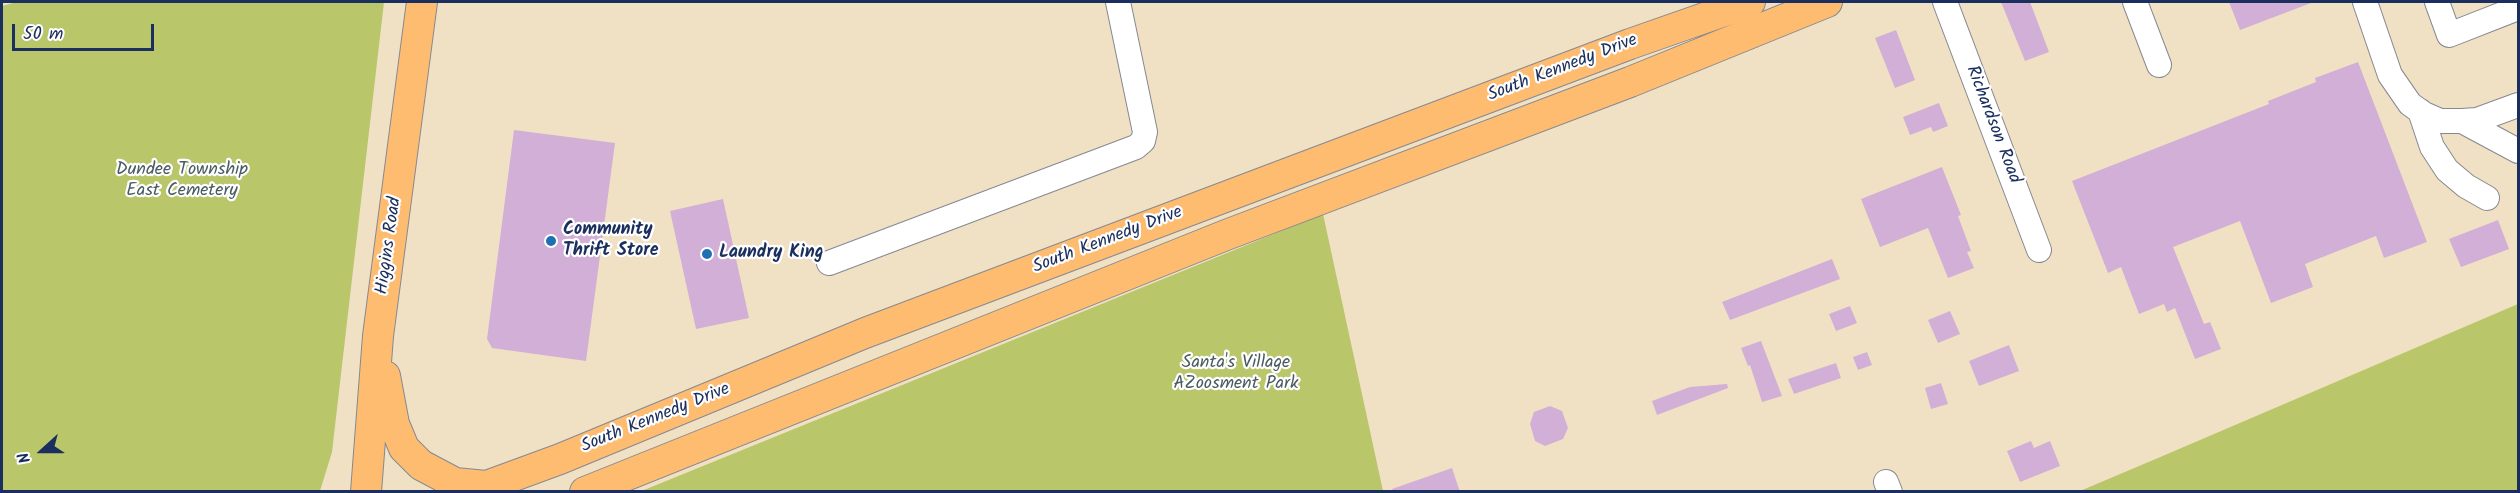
<!DOCTYPE html>
<style>
body{margin:0}
#map{position:relative;width:2520px;height:493px;overflow:hidden;background:#f0e1c4;font-family:Kalam,sans-serif}
canvas{display:block}
.frame{position:absolute;inset:0;border:3px solid #1b2f5e;pointer-events:none}
.north{position:absolute;left:12px;top:421px;width:60px;height:60px;-webkit-text-stroke:4px #fff;paint-order:stroke;rotate:249deg;font-size:16px;font-weight:700;line-height:24px;text-align:center;color:#1b2f5e}
.north::after{content:'';display:block;margin:auto;width:21px;height:27px;background:#1b2f5e;clip-path:polygon(50% 0,100% 100%,50% 72%,0 100%)}
.scale{position:absolute;left:12px;top:24px;width:142px;height:27px;box-sizing:border-box;border:3px solid #1b2f5e;border-top:0;padding-left:8px;font-size:18px;line-height:21px;white-space:nowrap;color:#1b2f5e;-webkit-text-stroke:4px #fff;paint-order:stroke}
</style>
<div id="map">
<canvas width="2520" height="493"></canvas>
<div class="frame"></div>
<div class="north">N</div>
<div class="scale">50 m</div>
</div>
<script>
const c = document.querySelector('canvas').getContext('2d');
c.lineJoin = 'round';
function paint(path, color) {
  c.fillStyle = color;
  c.fill(path, 'evenodd');
}
function toPath(rows) {
  const path = new Path2D();
  for (const r of rows) {
    path.moveTo(r[0], r[1]);
    for (let i = 2; i < r.length; i += 2) path.lineTo(r[i], r[i + 1]);
  }
  return path;
}
function strokePath(path, color, width, dash) {
  c.strokeStyle = color;
  c.lineWidth = width;
  c.lineCap = dash ? 'butt' : 'round';
  c.setLineDash(dash || []);
  c.stroke(path);
}
function drawText(font, color, halo, rows, align = 'center') {
  c.font = font + ' Kalam,sans-serif';
  c.lineWidth = 4.5;
  c.setLineDash([]);
  c.textBaseline = 'middle';
  c.strokeStyle = halo;
  c.fillStyle = color;
  for (const [text, x, y, turn = 0] of rows) {
    c.save();
    c.translate(x, y);
    c.rotate((+turn || 0) * Math.PI / 180);
    c.textAlign = isNaN(turn) ? turn : align;
    if (halo) c.strokeText(text, 0, 0);
    c.fillText(text, 0, 0);
    c.restore();
  }
}
const green = toPath([
 [17,2,384,2,332,452,320,491,2,491,2,6],
 [1323,214,1383,491,639,492],
 [2518,304,2518,491,2080,491,2158,458]
]);
const building = toPath([
 [2001,2,2030,2,2049,52,2025,61],
 [2229,2,2311,2,2311,3,2240,30],
 [1896,30,1915,80,1895,88,1875,38],
 [2358,62,2427,242,2384,258,2376,236,2305,264,2313,287,2271,303,2240,221,2173,247,2204,324,2210,322,2221,349,2195,359,2175,308,2167,312,2164,304,2139,314,2121,267,2108,273,2072,181,2269,104,2268,101,2316,82,2315,78],
 [1939,103,1948,126,1933,132,1931,127,1910,135,1903,117],
 [514,130,615,143,586,361,492,348,487,339],
 [1942,167,1961,215,1958,216,1971,251,1967,252,1974,268,1948,278,1928,228,1880,247,1861,199],
 [723,199,749,318,696,329,670,211],
 [2498,220,2509,249,2461,267,2449,239],
 [1832,259,1840,279,1730,320,1722,302],
 [1850,306,1857,323,1836,331,1829,314],
 [1950,311,1960,334,1938,343,1928,320],
 [1761,341,1782,396,1762,402,1750,365,1748,366,1741,348],
 [2009,345,2019,371,1979,386,1969,361],
 [1867,352,1872,365,1858,370,1853,357],
 [1836,363,1841,378,1794,394,1788,379],
 [1941,383,1948,404,1931,409,1925,388],
 [1727,384,1728,388,1657,415,1652,401,1690,387],
 [1550,406,1562,411,1568,428,1563,439,1545,446,1535,441,1530,424,1534,412],
 [2031,441,2034,448,2050,441,2060,466,2020,482,2007,451],
 [1452,468,1460,492,1393,492,1392,489]
]);
const minor = toPath([
 [1945,2,2039,250],
 [2135,2,2159,65],
 [2365,2,2390,75,2410,104,2424,114,2440,121,2462,121,2477,120,2518,105],
 [2437,2,2449,35,2518,8],
 [2420,111,2432,147,2447,170,2466,186,2487,198],
 [2462,121,2518,151],
 [829,263,1136,147,1143,141,1145,132,1118,2],
 [1886,482,1890,492]
]);
const major = toPath([
 [385,376,394,424,404,448,421,465,455,483,486,486],
 [366,492,378,336,422,2],
 [470,492,560,459,865,333,1630,44,1750,2],
 [585,492,1226,235,1630,82,1827,2]
]);
const markers = [
 [551,241,6,"#1f6fb2"],
 [707,254,6,"#1f6fb2"]
];
const streetNames = [
 ["South Kennedy Drive",1563,69,-21],
 ["Richardson Road",1992,125,69],
 ["South Kennedy Drive",1108,241,-21],
 ["Higgins Road",390,246,-82],
 ["South Kennedy Drive",656,419,-22]
];
const parkNames = [
 ["Dundee Township",182,171],
 ["East Cemetery",182,192],
 ["Santa's Village",1236,364],
 ["AZoosment Park",1236,385]
];
const poiNames = [
 ["Community",563,231],
 ["Thrift Store",563,252],
 ["Laundry King",719,254]
];
paint(green, '#b9c669');
paint(building, '#d2afd6');
strokePath(minor, '#868891', 26);
strokePath(major, '#868891', 32);
strokePath(minor, '#fff', 24);
strokePath(major, '#febc70', 30);
for (const [x, y, r, color] of markers) {
  const dot = new Path2D();
  dot.arc(x, y, r, 0, 2 * Math.PI);
  c.fillStyle = color;
  c.fill(dot);
  strokePath(dot, '#fff', 2);
}
drawText('18px', '#1b2f5e', '#fff', streetNames);
drawText('18px', '#4a5c61', '#fff', parkNames);
drawText('bold 18px', '#1b2f5e', '#fff', poiNames, 'left');
</script>
